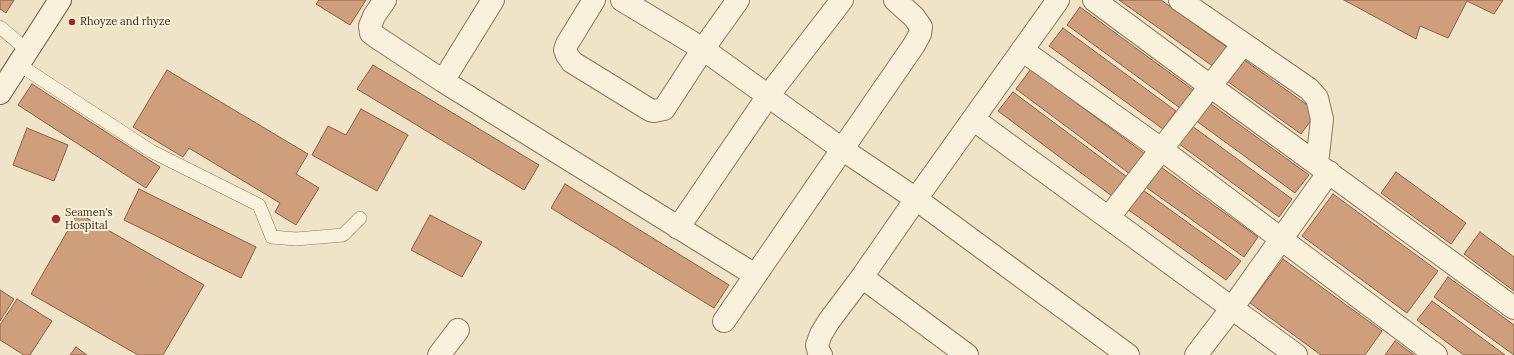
<!DOCTYPE html>
<style>
body{margin:0}
canvas{display:block;background:#f0e4c8}
</style>
<canvas width="1514" height="355"></canvas>
<script>
const c = document.querySelector('canvas').getContext('2d');
c.lineJoin = 'round';
function paint(path, color) {
  c.fillStyle = color;
  c.fill(path, 'evenodd');
}
function toPath(rows) {
  const path = new Path2D();
  for (const r of rows) {
    path.moveTo(r[0], r[1]);
    for (let i = 2; i < r.length; i += 2) path.lineTo(r[i], r[i + 1]);
  }
  return path;
}
function strokePath(path, color, width, dash) {
  c.strokeStyle = color;
  c.lineWidth = width;
  c.lineCap = dash ? 'butt' : 'round';
  c.setLineDash(dash || []);
  c.stroke(path);
}
function drawText(font, color, halo, rows, align = 'center') {
  c.font = font + ' Lora,serif';
  c.lineWidth = 4;
  c.setLineDash([]);
  c.textBaseline = 'middle';
  c.strokeStyle = halo;
  c.fillStyle = color;
  for (const [text, x, y, turn = 0] of rows) {
    c.save();
    c.translate(x, y);
    c.rotate((+turn || 0) * Math.PI / 180);
    c.textAlign = isNaN(turn) ? turn : align;
    if (halo) c.strokeText(text, 0, 0);
    c.fillText(text, 0, 0);
    c.restore();
  }
}
const building = toPath([
 [0,0,14,0,6,13,0,9,0,0],
 [319,0,366,0,350,25,316,4,319,0],
 [1119,0,1161,0,1228,48,1214,67,1119,0],
 [1344,0,1503,0,1494,14,1467,1,1448,38,1420,26,1416,39,1344,0],
 [1080,7,1193,90,1180,108,1067,25,1080,7],
 [1063,28,1176,111,1163,129,1049,46,1063,28],
 [1243,59,1317,112,1301,134,1227,81,1243,59],
 [373,65,539,165,524,190,357,89,373,65],
 [1031,69,1145,154,1130,174,1016,89,1031,69],
 [167,70,308,154,296,174,319,188,296,225,275,212,280,203,189,148,183,157,133,127,167,70],
 [32,84,160,167,146,188,18,105,32,84],
 [1013,92,1127,177,1112,196,998,111,1013,92],
 [1204,99,1309,175,1295,193,1191,117,1204,99],
 [361,109,408,135,377,191,312,155,328,126,346,135,361,109],
 [1188,123,1292,199,1279,217,1175,141,1188,123],
 [27,128,68,145,54,181,13,165,27,128],
 [1158,165,1258,237,1244,257,1143,185,1158,165],
 [1396,172,1466,223,1451,244,1381,193,1396,172],
 [565,184,729,285,714,308,551,208,565,184],
 [1140,188,1241,261,1226,280,1126,208,1140,188],
 [139,189,256,247,241,278,124,220,139,189],
 [1333,194,1438,271,1407,313,1302,236,1333,194],
 [78,213,204,285,163,355,138,355,31,294,78,213],
 [430,215,482,242,462,277,411,250,430,215],
 [1480,232,1514,257,1514,291,1464,254,1480,232],
 [1283,259,1382,331,1365,355,1321,355,1250,303,1283,259],
 [1448,277,1514,325,1514,355,1434,297,1448,277],
 [0,290,14,299,0,321,0,290],
 [17,299,52,321,30,355,24,355,0,340,0,325,17,299],
 [1432,301,1505,355,1464,355,1417,320,1432,301],
 [1395,341,1414,355,1385,355,1395,341],
 [76,347,87,355,70,355,76,347]
]);
const lane = toPath([
 [0,27,27,50],
 [18,64,151,151,259,205,272,237,296,239,343,235,360,218]
]);
const street = toPath([
 [385,0,374,16,370,26,371,33,375,36,443,81,755,275],
 [594,0,567,44,565,50,567,55,572,62,650,110,654,111,664,109,703,49,738,0],
 [622,0,703,49,842,149,916,199,1128,355],
 [1094,0,1210,86,1514,308],
 [1180,0,1309,89,1317,98,1322,119,1317,164],
 [1022,50,1161,149,1436,355],
 [443,81,493,0],
 [973,119,1296,355],
 [1109,217,1243,44],
 [678,228,768,96,842,0],
 [862,277,967,355],
 [724,321,914,45,920,34,921,27,914,17,895,0],
 [439,355,458,330],
 [821,355,819,353,817,345,821,334,829,321,862,277,916,199,1058,0],
 [1196,355,1232,308,1329,172]
]);
const secondary = toPath([
 [0,93,60,0]
]);
const markers = [
 [72,22,4,"#9e2a2b"],
 [56,219,5,"#9e2a2b"]
];
const poiNames = [
 ["Rhoyze and rhyze",80,22],
 ["Seamen's",65,213],
 ["Hospital",65,226]
];
paint(building, '#cf9f7d');
strokePath(building, '#8d5f41', 1);
strokePath(lane, '#8d765c', 14);
strokePath(street, '#8d765c', 24);
strokePath(secondary, '#6f573f', 24);
strokePath(lane, '#faf1dc', 13);
strokePath(street, '#faf1dc', 22);
strokePath(secondary, '#faf1dc', 22);
for (const [x, y, r, color] of markers) {
  const dot = new Path2D();
  dot.arc(x, y, r, 0, 2 * Math.PI);
  c.fillStyle = color;
  c.fill(dot);
  strokePath(dot, '#f7eed8', 1.5);
}
drawText('11px', '#3d2e20', '#f7eed8', poiNames, 'left');
</script>
